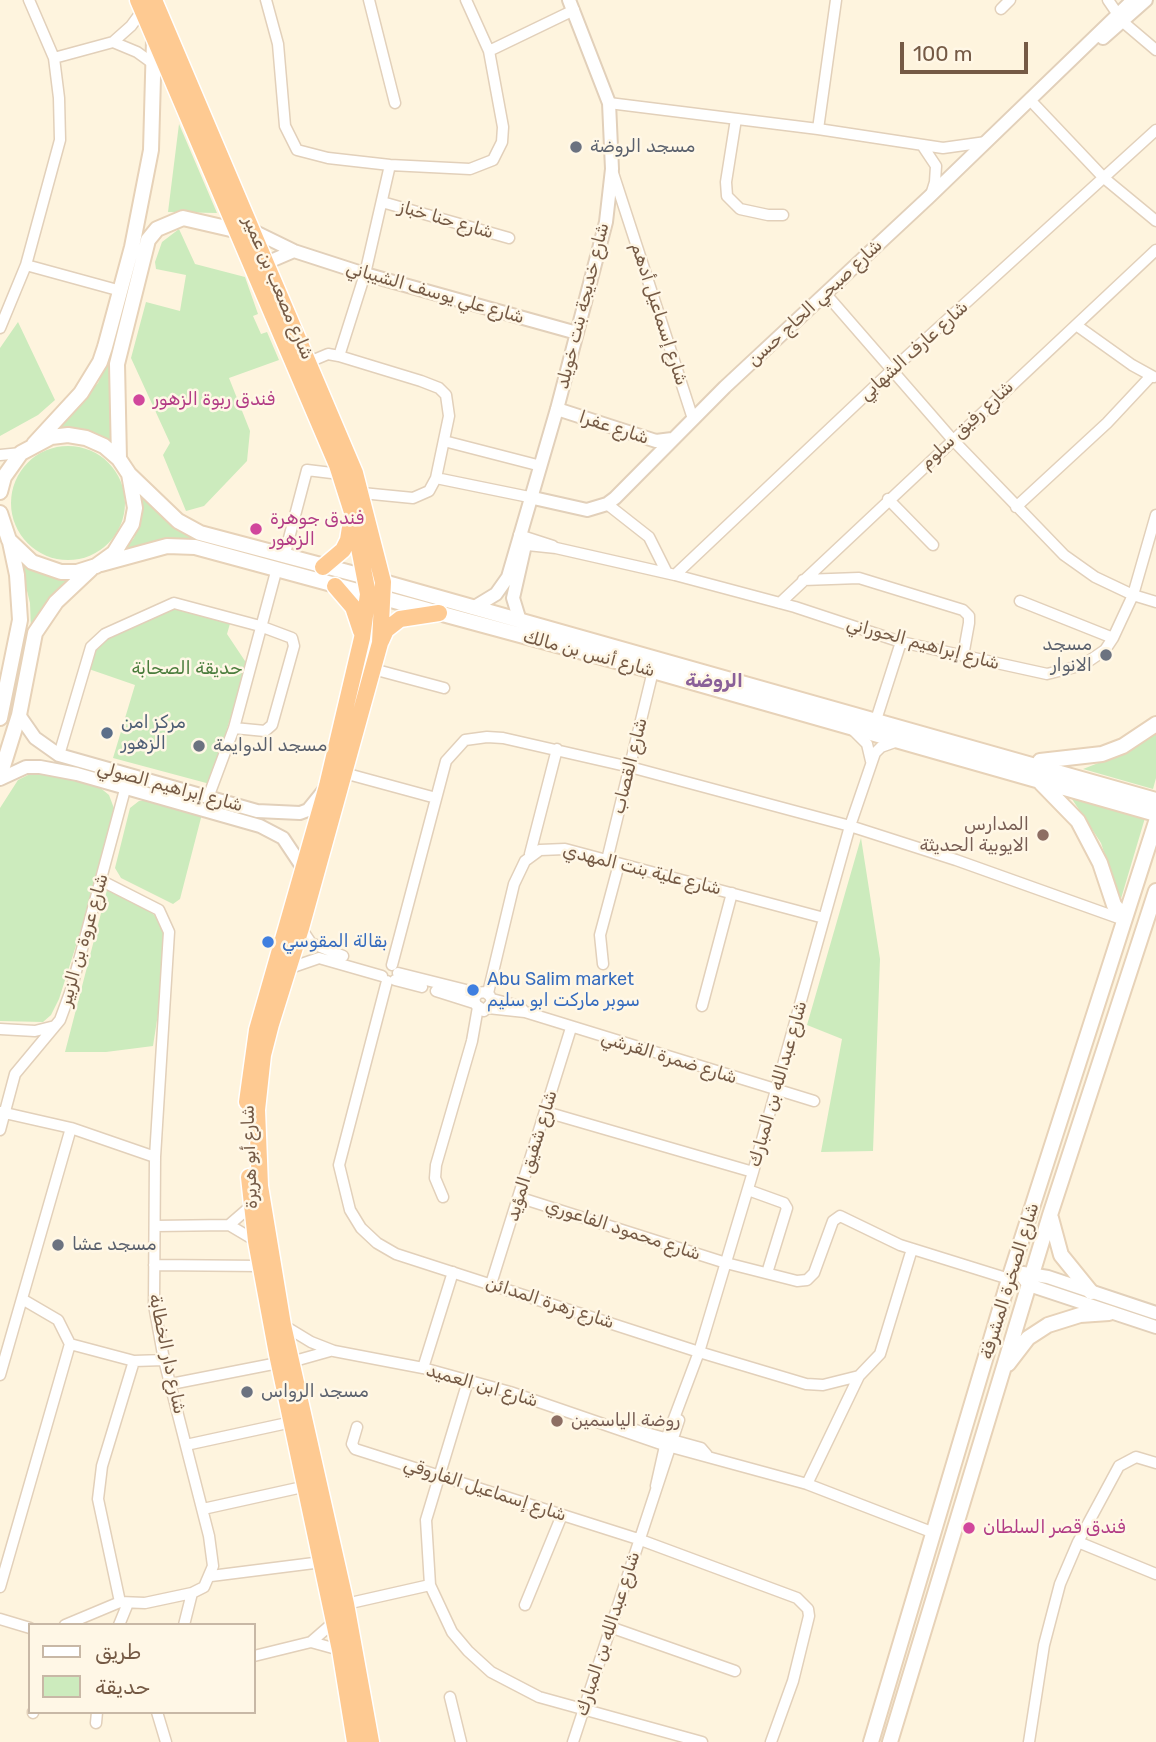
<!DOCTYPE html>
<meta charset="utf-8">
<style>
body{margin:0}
#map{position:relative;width:1156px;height:1742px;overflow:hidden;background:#fef4de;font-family:Rubik,"Noto Naskh Arabic",sans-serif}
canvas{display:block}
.legend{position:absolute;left:28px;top:1623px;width:228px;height:91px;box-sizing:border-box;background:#fff7e6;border:2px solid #c8b8a6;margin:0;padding:9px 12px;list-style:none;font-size:21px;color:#755a45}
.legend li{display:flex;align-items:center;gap:14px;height:35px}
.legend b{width:35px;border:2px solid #c8b8a6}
.scale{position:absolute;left:900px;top:42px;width:128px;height:32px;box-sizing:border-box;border:4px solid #755a45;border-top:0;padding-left:9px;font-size:21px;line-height:24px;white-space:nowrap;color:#755a45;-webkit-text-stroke:5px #fff7e6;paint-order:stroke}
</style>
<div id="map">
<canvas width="1156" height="1742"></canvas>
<ul class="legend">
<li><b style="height:9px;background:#fff"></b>طريق</li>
<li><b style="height:19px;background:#ccebbd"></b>حديقة</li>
</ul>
<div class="scale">100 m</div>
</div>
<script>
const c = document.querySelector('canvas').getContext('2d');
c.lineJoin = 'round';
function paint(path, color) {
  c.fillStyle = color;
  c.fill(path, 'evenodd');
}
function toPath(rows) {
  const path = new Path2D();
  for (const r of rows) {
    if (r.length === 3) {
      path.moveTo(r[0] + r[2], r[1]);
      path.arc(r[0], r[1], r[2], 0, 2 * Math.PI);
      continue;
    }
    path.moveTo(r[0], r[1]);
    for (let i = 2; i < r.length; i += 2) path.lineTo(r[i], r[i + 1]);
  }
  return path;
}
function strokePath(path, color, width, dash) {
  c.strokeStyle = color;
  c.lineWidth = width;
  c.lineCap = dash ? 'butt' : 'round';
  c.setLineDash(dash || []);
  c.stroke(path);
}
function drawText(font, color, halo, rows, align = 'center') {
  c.font = font + ' Rubik,"Noto Naskh Arabic",sans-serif';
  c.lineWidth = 5;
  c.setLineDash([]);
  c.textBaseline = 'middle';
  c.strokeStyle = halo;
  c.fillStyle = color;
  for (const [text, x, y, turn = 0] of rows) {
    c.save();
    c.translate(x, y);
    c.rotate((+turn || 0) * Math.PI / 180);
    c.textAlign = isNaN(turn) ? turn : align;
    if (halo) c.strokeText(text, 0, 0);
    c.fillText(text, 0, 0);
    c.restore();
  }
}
const green = toPath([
 [179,124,217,213,168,212],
 [179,229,195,264,245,277,258,314,253,316,261,334,267,332,279,360,229,378,250,431,247,461,204,506,186,511,163,455,170,443,131,358,146,302,180,311,186,275,156,269,155,262,162,242],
 [18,322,55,400,38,415,0,436,0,348],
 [114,348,116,447,48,435,98,383],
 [68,503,57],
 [138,488,208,541,178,540,122,553,134,538,139,521],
 [19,559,78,576,31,631,30,603],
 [180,606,231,620,227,634,247,664,210,784,113,758,135,685,83,667,103,632],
 [1156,732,1156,778,1153,789,1083,769,1129,751],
 [34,772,98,786,109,795,115,811,96,883,59,999,51,1015,43,1022,0,1021,0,808,18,780],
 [1070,796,1145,818,1120,902,1101,843],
 [149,800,202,814,180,899,173,904,121,878,115,868,130,808,139,801],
 [861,838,880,959,873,1151,821,1152,842,1039,807,1025],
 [107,890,145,908,161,920,165,935,164,975,153,1046,106,1052,65,1052]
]);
const minor = toPath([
 [266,0,278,44,285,126,297,150,328,158,390,165,470,169,493,160,502,142,503,127,489,51,466,0],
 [369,0,395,103],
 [1108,0,1123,22,1156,50],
 [1001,9,1010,0],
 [113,42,137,52,155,65],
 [489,51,574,10],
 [54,58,113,42,131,26,142,11],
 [1031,101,1104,178,1156,221],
 [609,103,818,129,943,148,986,142],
 [736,119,726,182,727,196,740,209,768,215,783,215],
 [818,129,836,0],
 [922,145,936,166,935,182,931,195],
 [613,173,693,419],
 [382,202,509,238],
 [26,265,121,291],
 [825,293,952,439,1064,555,1095,577,1133,595,1156,602],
 [1076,325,1132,365,1154,377],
 [0,328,26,265,60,140,59,98,54,58,29,0],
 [339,356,365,274,390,165],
 [309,362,328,354,339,356,421,381,439,388,446,395,449,416,436,478,429,491,413,498,362,493],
 [444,441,541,466],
 [0,455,21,453],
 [436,478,529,497],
 [888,499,933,545],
 [607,504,649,537,667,573],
 [1016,507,1107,423,1151,376],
 [519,535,553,546],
 [518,544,556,548,675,575,795,607,901,642,1047,674,1083,665,1105,650,1113,638,1133,595,1156,515],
 [284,557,307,470,340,474],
 [675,575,892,370,1156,130],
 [803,580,859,578,963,610,969,616,969,623,963,656],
 [1020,601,1113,638],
 [780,603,1156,250],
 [373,669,444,688],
 [875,723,901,642],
 [853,730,867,744,871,761],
 [59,755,91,647,105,634,174,603,260,626,292,638,294,646,272,725,265,731,234,728],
 [344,773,436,798],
 [209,795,234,728,277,568],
 [530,854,557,749],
 [607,860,653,671],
 [301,928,311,943,343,956],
 [603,964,600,935,619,864],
 [392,965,446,761,465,740,487,737,503,738,630,767,850,826,956,860,1124,920],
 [290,968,319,958,382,976],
 [398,973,478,993],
 [395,980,422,987],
 [387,981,339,1165,350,1210,361,1228,377,1243,396,1254,699,1352,806,1384,823,1385,859,1376,880,1354,912,1249],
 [436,991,474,1003],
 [488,993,514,884,525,861,540,850,565,849,824,918],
 [492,999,519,1006,525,1012],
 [702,1006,732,893],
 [488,1008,525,1012,814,1101],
 [482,1009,476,1005,474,999,478,993,485,992,490,996,492,1002,484,1011],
 [0,1029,35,1031,55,1026],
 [1,1112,71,1128,155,1157],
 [546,1112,753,1172],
 [0,1130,15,1074,60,1020,71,990,127,782],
 [748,1190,784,1203,787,1208,767,1273],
 [443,1197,435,1178,436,1165,472,1041,478,1007],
 [521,1198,726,1263,797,1281,807,1280,814,1273,833,1221,840,1216,900,1245,1009,1279],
 [229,1225,251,1206],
 [155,1226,229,1225,256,1241],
 [154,1265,261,1266],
 [491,1284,571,1028],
 [22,1299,58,1320,70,1344,134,1361,164,1360],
 [283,1325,311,1342,334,1351,423,1368,510,1392,664,1445,807,1484,934,1533],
 [291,1362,330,1351],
 [423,1368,453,1272],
 [0,1375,71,1128],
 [468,1381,426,1520,430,1585,452,1632,468,1651,491,1672,539,1697,702,1742],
 [171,1384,278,1363],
 [357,1427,352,1444,355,1449,638,1539,797,1598,808,1609,809,1616,793,1681,771,1742],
 [632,1429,701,1448,707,1455],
 [186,1445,292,1422],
 [807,1484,859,1376],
 [656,1486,667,1437,699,1352,753,1172,850,826,875,753,881,747,895,742],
 [203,1509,307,1486],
 [1078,1542,1156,1574],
 [211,1576,322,1562],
 [0,1587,70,1344],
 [120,1602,98,1499,102,1466,134,1361],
 [346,1604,430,1585],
 [525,1605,562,1515],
 [0,1619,30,1628],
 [65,1625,120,1602,145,1603,192,1593,204,1587,213,1566,209,1536,164,1360,154,1305,155,1157,169,932,159,910,102,881],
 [119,1625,128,1603],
 [184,1625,192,1593],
 [610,1627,735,1671],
 [311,1642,334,1622],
 [254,1656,311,1642,340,1650],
 [450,1697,461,1742],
 [157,1712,166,1742],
 [33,1713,33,1712],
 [96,1723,97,1712],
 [573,1742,679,1420],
 [1029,1742,1044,1645,1060,1584,1078,1542,1119,1466,1136,1457,1156,1463]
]);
const tertiary = toPath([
 [1103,38,1146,0],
 [253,231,294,251,365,274,577,333],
 [266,263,294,251],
 [557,409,656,441,672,439],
 [529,497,587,510,607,504,615,498,725,387,929,197,1133,0],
 [473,608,496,594,508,577,557,409,606,222,612,169,609,103,569,0],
 [520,621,513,598,525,545],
 [19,715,35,738,59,755,257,811,300,813,308,810,325,789],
 [0,779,26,767,40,767,77,774,260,826,283,838,303,868],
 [1014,1266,1029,1285,1156,1327],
 [1023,1273,1048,1277,1156,1313]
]);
const secondary = toPath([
 [34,444,81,393,100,362,105,347,132,247,151,150,154,40],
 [119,459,117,364,148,240,157,229,183,218,235,230],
 [129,474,178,521,200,533,366,577,1156,800],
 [0,492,4,477,21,453,51,437,68,435,86,438,104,446,119,459,129,474,135,508,132,524,114,553,96,566,77,572,61,572,32,562,9,540,0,513],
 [101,564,167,546,195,547,653,671,1156,814],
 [0,718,20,620,17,575,10,542],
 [1040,761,1102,754,1123,746,1156,724],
 [0,776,19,715,35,633,56,602,91,569],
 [1041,783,1078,821,1100,863,1114,905,1125,918],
 [1051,1218,1061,1255,1091,1292],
 [1008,1364,1028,1338,1048,1325,1080,1315,1109,1313],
 [871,1742,1009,1279,1156,822],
 [890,1742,1050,1215,1156,891]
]);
const trunk = toPath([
 [138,0,337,465,352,512,368,594,362,638,327,786,257,1030,247,1102],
 [154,0,355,473,383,582,380,643,301,928,271,1024,263,1055,257,1110,260,1186,283,1325,346,1604,371,1742],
 [323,567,343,550,348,540,351,521],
 [335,586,353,607,361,631],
 [381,641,386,630,400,619,439,613],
 [249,1177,256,1241,277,1354,340,1650,355,1742]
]);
const markers = [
 [576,147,7,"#6b7280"],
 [139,400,7,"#d1479c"],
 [256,529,7,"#d1479c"],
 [1106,655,7,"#6b7280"],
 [107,733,7,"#5c6f8a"],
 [199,746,7,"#6b7280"],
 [1043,835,7,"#8d6e63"],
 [268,942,7,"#3f7fe0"],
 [473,990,7,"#3f7fe0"],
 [58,1245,7,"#6b7280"],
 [247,1392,7,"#6b7280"],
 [557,1421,7,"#8d6e63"],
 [969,1528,7,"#d1479c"]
];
const worshipNames = [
 ["مسجد الروضة",590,147],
 ["مسجد",1092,645,"right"],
 ["الانوار",1092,666,"right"],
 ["مسجد الدوايمة",213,746],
 ["مسجد عشا",72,1245],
 ["مسجد الرواس",261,1392]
];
const streetNames = [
 ["شارع حنا خباز",446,220,16],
 ["شارع مصعب بن عمير",278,288,67],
 ["شارع علي يوسف الشيباني",435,293,16],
 ["شارع صبحي الحاج حسن",815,303,-43],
 ["شارع خديجة بنت خويلد",583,306,-76],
 ["شارع إسماعيل أدهم",659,314,72],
 ["شارع عارف الشهابي",914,351,-42],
 ["شارع رفيق سلوم",967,425,-43],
 ["شارع عفرا",614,428,18],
 ["شارع إبراهيم الحوراني",923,644,15],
 ["شارع أنس بن مالك",589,654,15],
 ["شارع القصاب",630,766,-76],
 ["شارع إبراهيم الصولي",170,787,15],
 ["شارع علية بنت المهدي",642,870,14],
 ["شارع عروة بن الزبير",84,940,-74],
 ["شارع ضمرة القرشي",669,1058,17],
 ["شارع عبدالله بن المبارك",778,1084,-74],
 ["شارع شفيق المؤيد",532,1156,-73],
 ["شارع أبو هريرة",250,1157,-92],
 ["شارع محمود الفاعوري",623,1230,18],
 ["شارع الصخرة المشرفة",1010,1281,-73],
 ["شارع زهرة المدائن",550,1303,18],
 ["شارع دار الخطابة",167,1354,78],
 ["شارع ابن العميد",482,1386,16],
 ["شارع إسماعيل الفاروقي",485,1490,18],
 ["شارع عبدالله بن المبارك",608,1634,-72]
];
const hotelNames = [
 ["فندق ربوة الزهور",153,400],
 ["فندق جوهرة",270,519],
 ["الزهور",270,540],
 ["فندق قصر السلطان",983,1528]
];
const parkNames = [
 ["حديقة الصحابة",187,669]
];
const serviceNames = [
 ["مركز امن",121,723],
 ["الزهور",121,744]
];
const educationNames = [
 ["المدارس",1029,825],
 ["الايوبية الحديثة",1029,846],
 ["روضة الياسمين",571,1421,"left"]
];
const shopNames = [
 ["بقالة المقوسي",282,942],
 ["Abu Salim market",487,980],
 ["سوبر ماركت ابو سليم",487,1001]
];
const neighbourhoodNames = [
 ["الروضة",714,682]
];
paint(green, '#ccebbd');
strokePath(minor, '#e2d0ba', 13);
strokePath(tertiary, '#e2d0ba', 16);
strokePath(secondary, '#e7d2b8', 18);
strokePath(trunk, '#fff', 19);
strokePath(minor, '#fff', 10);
strokePath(tertiary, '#fff', 12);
strokePath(secondary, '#fff', 14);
strokePath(trunk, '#feca92', 16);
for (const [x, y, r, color] of markers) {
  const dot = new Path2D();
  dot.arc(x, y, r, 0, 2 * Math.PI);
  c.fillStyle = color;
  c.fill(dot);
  strokePath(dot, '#fff7e6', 2.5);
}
drawText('18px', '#5b616d', '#fff7e6', worshipNames, 'left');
drawText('18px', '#755a45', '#fff7e6', streetNames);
drawText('18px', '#b23c85', '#fff7e6', hotelNames, 'left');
drawText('18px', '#4a7c3c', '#fff7e6', parkNames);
drawText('18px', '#4e5e75', '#fff7e6', serviceNames, 'left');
drawText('18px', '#785e54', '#fff7e6', educationNames, 'right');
drawText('18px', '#366cbe', '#fff7e6', shopNames, 'left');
drawText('bold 19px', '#8a6099', '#fff7e6', neighbourhoodNames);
</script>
